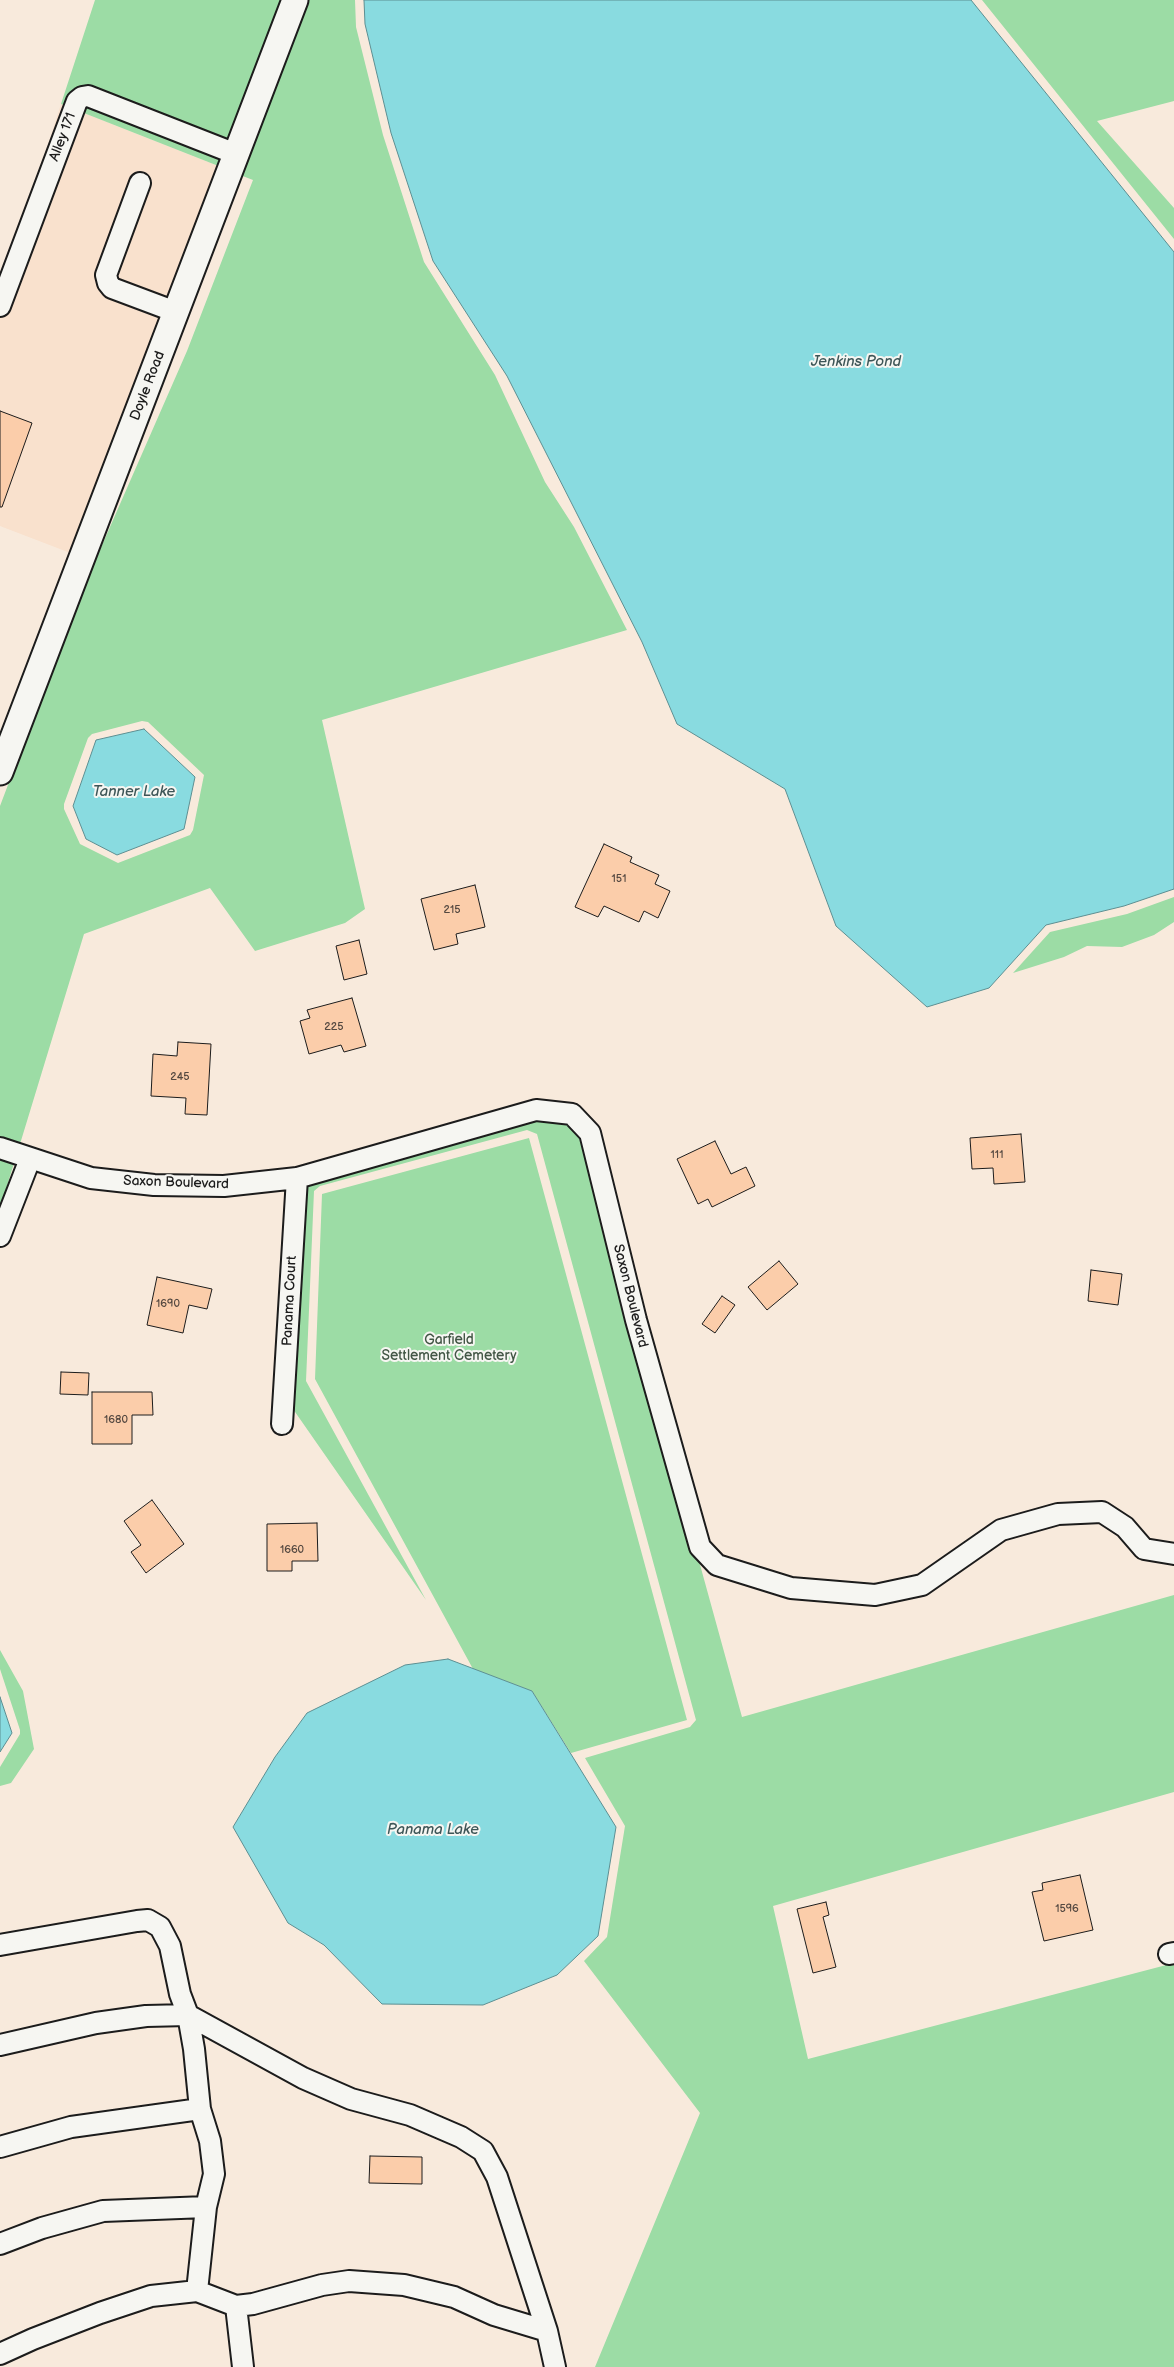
<!DOCTYPE html>
<style>
body{margin:0}
canvas{display:block;background:#f8eadc}
</style>
<canvas width="1174" height="2367"></canvas>
<script>
const c = document.querySelector('canvas').getContext('2d');
c.lineJoin = 'round';
function paint(path, color) {
  c.fillStyle = color;
  c.fill(path, 'evenodd');
}
function toPath(rows) {
  const path = new Path2D();
  for (const r of rows) {
    path.moveTo(r[0], r[1]);
    for (let i = 2; i < r.length; i += 2) path.lineTo(r[i], r[i + 1]);
  }
  return path;
}
function strokePath(path, color, width, dash) {
  c.strokeStyle = color;
  c.lineWidth = width;
  c.lineCap = dash ? 'butt' : 'round';
  c.setLineDash(dash || []);
  c.stroke(path);
}
function drawText(font, color, halo, rows, align = 'center') {
  c.font = font + ' "Balsamiq Sans",sans-serif';
  c.lineWidth = 4;
  c.setLineDash([]);
  c.textBaseline = 'middle';
  c.strokeStyle = halo;
  c.fillStyle = color;
  for (const [text, x, y, turn = 0] of rows) {
    c.save();
    c.translate(x, y);
    c.rotate((+turn || 0) * Math.PI / 180);
    c.textAlign = isNaN(turn) ? turn : align;
    if (halo) c.strokeText(text, 0, 0);
    c.fillText(text, 0, 0);
    c.restore();
  }
}
const built = toPath([
 [61,104,221,167,73,554,0,526,0,293]
]);
const green = toPath([
 [95,0,285,0,221,167,61,104],
 [306,0,355,0,356,27,383,135,424,262,495,375,545,482,574,527,627,630,322,720,365,909,345,923,255,951,210,888,84,934,20,1144,0,1137,0,806,78,600,187,351,253,180,240,175],
 [142,721,148,722,204,775,193,830,190,835,118,863,80,844,64,809,64,804,88,738,92,734],
 [982,0,1174,0,1174,101,1097,121,1174,208,1174,239],
 [1174,897,1174,922,1154,935,1122,947,1087,946,1064,957,1013,973,1050,932,1127,914],
 [537,1120,567,1123,581,1138,625,1323,690,1550,699,1561,742,1717,1174,1595,1174,1792,773,1906,808,2059,1174,1963,1174,2367,595,2367,700,2113,584,1961,607,1937,625,1826,585,1758,690,1727,696,1720,537,1134,527,1130,320,1186,314,1191,306,1381,426,1600,293,1409,307,1186],
 [529,1138,687,1720,571,1753,532,1691,473,1669,315,1379,322,1194],
 [0,1158,14,1163,0,1209],
 [0,1650,23,1691,34,1749,11,1783,0,1786,0,1767,20,1734,20,1730,0,1669]
]);
const water = toPath([
 [364,0,971,0,1174,252,1174,889,1124,906,1046,925,989,988,927,1007,836,926,785,789,677,724,642,642,507,376,433,261,391,133,365,24,364,0],
 [144,729,195,777,184,829,117,855,86,839,73,806,96,740,144,729],
 [448,1659,532,1691,616,1827,598,1936,557,1975,483,2005,382,2004,324,1945,288,1923,233,1827,275,1757,307,1713,405,1665,448,1659],
 [0,1697,12,1733,0,1752,0,1697]
]);
const building = toPath([
 [0,411,32,423,2,507,0,507,0,411],
 [604,844,632,857,630,862,659,875,655,884,670,891,658,918,644,911,639,922,604,906,598,917,575,907,604,844],
 [475,885,485,927,456,934,458,944,434,950,421,899,475,885],
 [359,940,367,974,344,980,336,946,359,940],
 [352,998,366,1046,344,1052,341,1045,309,1054,300,1021,310,1018,307,1010,352,998],
 [178,1042,211,1044,207,1115,185,1114,186,1098,151,1096,153,1054,177,1056,178,1042],
 [1021,1134,1025,1182,994,1184,993,1168,972,1169,970,1138,1021,1134],
 [715,1141,731,1174,746,1167,755,1186,712,1207,708,1199,698,1204,677,1159,715,1141],
 [779,1261,798,1284,767,1310,748,1287,779,1261],
 [1091,1270,1122,1274,1118,1305,1088,1301,1091,1270],
 [157,1277,212,1289,207,1309,189,1305,183,1333,147,1325,157,1277],
 [722,1296,735,1305,715,1333,702,1324,722,1296],
 [61,1372,89,1373,88,1395,60,1394,61,1372],
 [92,1392,152,1392,153,1415,132,1415,132,1444,92,1444,92,1392],
 [152,1500,184,1544,146,1573,131,1552,141,1545,124,1521,152,1500],
 [317,1523,318,1561,292,1561,292,1571,267,1571,267,1524,317,1523],
 [1080,1875,1093,1930,1044,1941,1032,1892,1043,1890,1042,1883,1080,1875],
 [826,1902,829,1915,823,1917,836,1967,813,1973,797,1909,826,1902],
 [370,2156,422,2157,422,2184,369,2183,370,2156]
]);
const minor = toPath([
 [140,183,106,275,108,283,112,288,176,312],
 [0,306,77,101,82,97,88,96,236,154],
 [0,1148,91,1178,154,1185,224,1186,297,1178,536,1110,572,1114,590,1133,636,1320,700,1547,717,1565,791,1588,875,1595,922,1585,1001,1530,1058,1514,1102,1512,1125,1527,1144,1549,1174,1554],
 [0,1236,30,1159],
 [282,1424,297,1178],
 [0,1945,137,1921,148,1920,160,1927,170,1946,180,1994,188,2015,194,2049,200,2109,210,2141,214,2174,206,2207,197,2291],
 [1169,1954,1174,1953],
 [0,2045,96,2023,146,2016,188,2015,303,2078,351,2099,410,2115,461,2137,483,2151,497,2177,547,2331],
 [0,2147,71,2127,200,2109],
 [0,2244,42,2228,103,2211,206,2207],
 [236,2306,243,2367],
 [0,2354,33,2339,100,2313,151,2296,197,2291,236,2306,253,2304,322,2285,349,2281,404,2285,454,2297,494,2315,547,2331,555,2367]
]);
const major = toPath([
 [0,772,295,0]
]);
const numberNames = [
 ["151",619,879],
 ["215",452,910],
 ["225",334,1027],
 ["245",180,1077],
 ["111",997,1155],
 ["1690",168,1304],
 ["1680",116,1420],
 ["1660",292,1550],
 ["1596",1067,1909]
];
const streetNames = [
 ["Alley 171",63,137,-69],
 ["Doyle Road",148,386,-69],
 ["Saxon Boulevard",176,1183,2],
 ["Saxon Boulevard",630,1296,76],
 ["Panama Court",290,1301,-87]
];
const parkNames = [
 ["Garfield",449,1340],
 ["Settlement Cemetery",449,1356]
];
const waterNames = [
 ["Jenkins Pond",856,362],
 ["Tanner Lake",134,792],
 ["Panama Lake",433,1830]
];
paint(built, '#f9e1cd');
paint(green, '#9cdca5');
paint(water, '#89dbe0');
strokePath(water, '#5d8f92', 1);
paint(building, '#fbcdaa');
strokePath(building, '#1c1c1c', 1);
strokePath(minor, '#1c1c1c', 24);
strokePath(major, '#1c1c1c', 29);
strokePath(minor, '#f6f6f2', 20);
strokePath(major, '#f6f6f2', 25);
drawText('11px', '#544840', null, numberNames);
drawText('14px', '#1c1c1c', '#f6f6f2', streetNames);
drawText('14px', '#425645', '#f6f6f2', parkNames);
drawText('italic 15px', '#3d5557', '#f6f6f2', waterNames);
</script>
